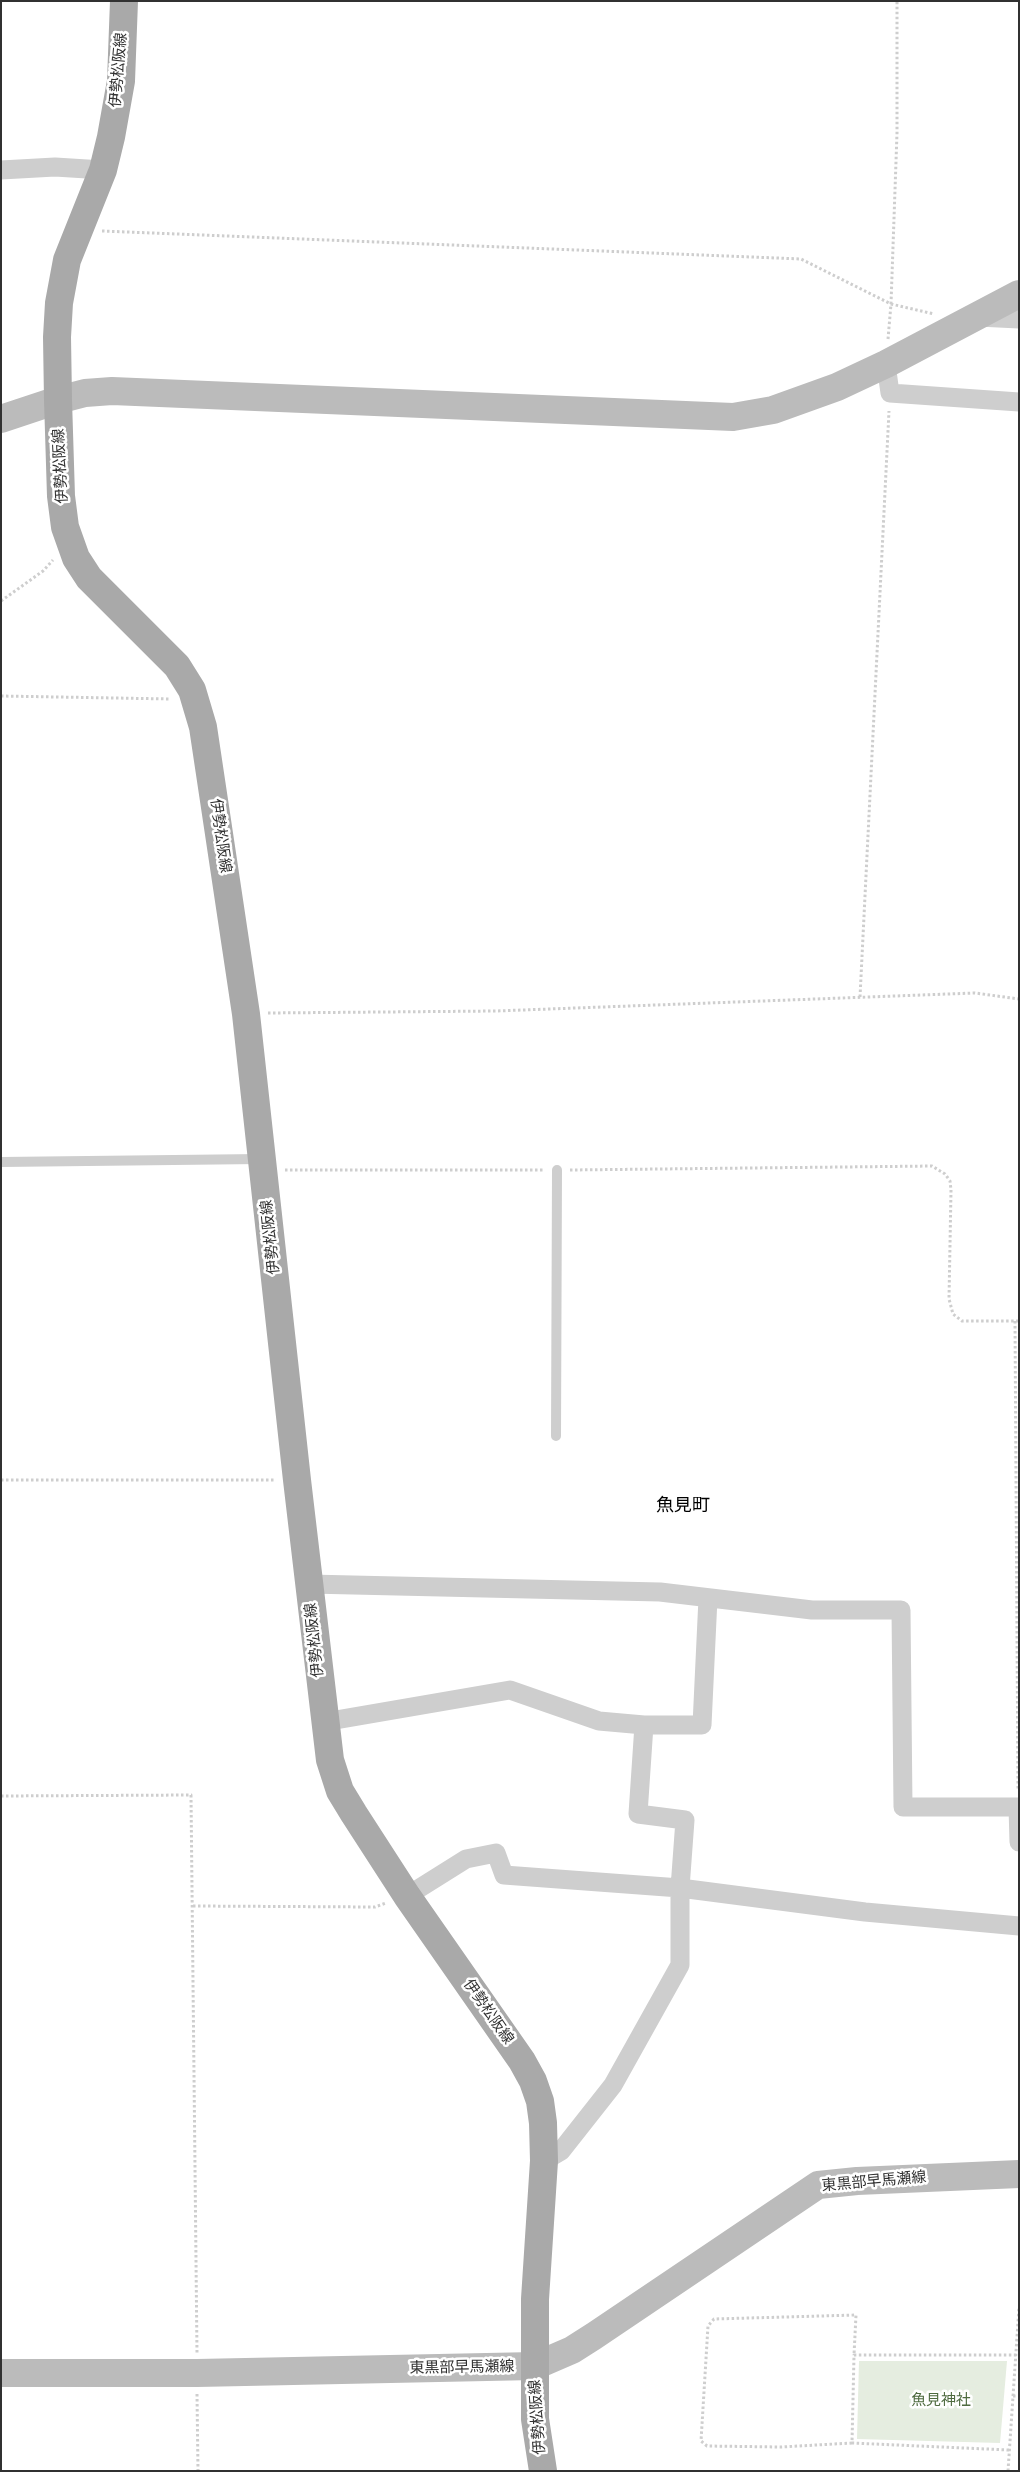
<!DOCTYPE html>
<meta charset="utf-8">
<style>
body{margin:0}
#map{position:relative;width:1020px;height:2472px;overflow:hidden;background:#fff;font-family:"DM Sans",sans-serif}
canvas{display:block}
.frame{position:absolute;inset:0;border:2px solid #313131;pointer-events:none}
</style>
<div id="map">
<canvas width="1020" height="2472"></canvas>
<div class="frame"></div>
</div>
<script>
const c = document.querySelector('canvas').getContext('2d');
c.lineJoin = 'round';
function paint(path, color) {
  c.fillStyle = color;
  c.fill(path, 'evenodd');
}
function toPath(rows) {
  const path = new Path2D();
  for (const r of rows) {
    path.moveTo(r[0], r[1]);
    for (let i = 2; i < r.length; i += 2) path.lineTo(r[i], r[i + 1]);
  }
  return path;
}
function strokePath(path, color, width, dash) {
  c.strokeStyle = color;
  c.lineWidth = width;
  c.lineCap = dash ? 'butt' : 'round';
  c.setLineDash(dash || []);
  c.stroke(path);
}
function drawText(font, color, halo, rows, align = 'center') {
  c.font = font + ' "DM Sans","Noto Sans JP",sans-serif';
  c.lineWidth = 5;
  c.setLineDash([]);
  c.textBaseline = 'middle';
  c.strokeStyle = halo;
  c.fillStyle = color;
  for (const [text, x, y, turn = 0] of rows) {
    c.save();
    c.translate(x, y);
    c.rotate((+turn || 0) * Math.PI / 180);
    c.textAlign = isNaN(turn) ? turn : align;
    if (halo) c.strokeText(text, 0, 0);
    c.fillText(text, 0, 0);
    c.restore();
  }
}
const green = toPath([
 [859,2361,1007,2361,1000,2443,857,2439]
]);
const path = toPath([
 [102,231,801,259,891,304,934,314],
 [888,339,891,304,897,133,897,1],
 [1,601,43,571,53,560],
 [1,696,171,699],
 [860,997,889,411],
 [268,1013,496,1011,975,993,1019,999],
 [285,1170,543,1170],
 [570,1170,932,1166,945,1174,950,1181,951,1190,949,1299,953,1314,962,1321,1019,1321],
 [1015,1321,1018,1789],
 [1,1480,276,1480],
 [1,1796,191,1795,197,2353],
 [193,1906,375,1907,386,1903],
 [197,2394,198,2471],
 [1013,2396,1019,2396],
 [852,2443,781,2447,707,2446,701,2441,708,2326,714,2319,856,2315,854,2355],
 [1009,2450,852,2443,854,2355,1016,2355],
 [1008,2471,1019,2307]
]);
const lane = toPath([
 [1,1162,260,1159],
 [556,1436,557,1170]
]);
const street = toPath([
 [1,170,55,167,103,170],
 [978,317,1019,319],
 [886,364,890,393,1019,402],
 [309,1584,660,1592,812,1610,901,1610,903,1807,1019,1807],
 [324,1722,510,1690,599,1721,644,1725,638,1814,685,1820,680,1888,680,1965,613,2085,561,2151,544,2161],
 [644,1725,702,1725,708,1598],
 [1018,1807,1019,1842],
 [407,1896,466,1859,496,1853,504,1875,680,1888,865,1912,1019,1926]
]);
const secondary = toPath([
 [1,419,58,400,85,393,112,391,733,417,773,410,837,387,886,364,1019,294],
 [1,2373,197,2373,535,2366,572,2350,594,2336,818,2185,857,2181,1019,2174]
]);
const primary = toPath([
 [124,1,121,81,111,137,103,170,67,260,59,303,57,337,58,400,61,496,65,527,76,558,89,578,177,666,192,690,203,727,246,1014,297,1480,330,1760,340,1791,354,1814,407,1896,522,2061,533,2081,540,2101,543,2123,544,2161,535,2299,535,2419,543,2471]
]);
const streetNames = [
 ["伊勢松阪線",119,70,-85],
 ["伊勢松阪線",61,466,-93],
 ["伊勢松阪線",220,836,82],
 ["伊勢松阪線",271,1237,-96],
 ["伊勢松阪線",315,1640,-96],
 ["伊勢松阪線",488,2012,55],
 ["東黒部早馬瀬線",874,2182,-5],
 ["東黒部早馬瀬線",462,2368,-1],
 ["伊勢松阪線",538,2417,-94]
];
const parkNames = [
 ["魚見神社",941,2401]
];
const quarterNames = [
 ["魚見町",683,1506]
];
paint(green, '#e5ede0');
strokePath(path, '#cecece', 3, [2.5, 2.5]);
strokePath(lane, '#cecece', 10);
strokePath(street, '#cecece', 19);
strokePath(secondary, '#bbb', 28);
strokePath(primary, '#a9a9a9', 28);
drawText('15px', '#313131', '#fff', streetNames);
drawText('15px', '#4f6b40', '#fff', parkNames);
drawText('18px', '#000', '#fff', quarterNames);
</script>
